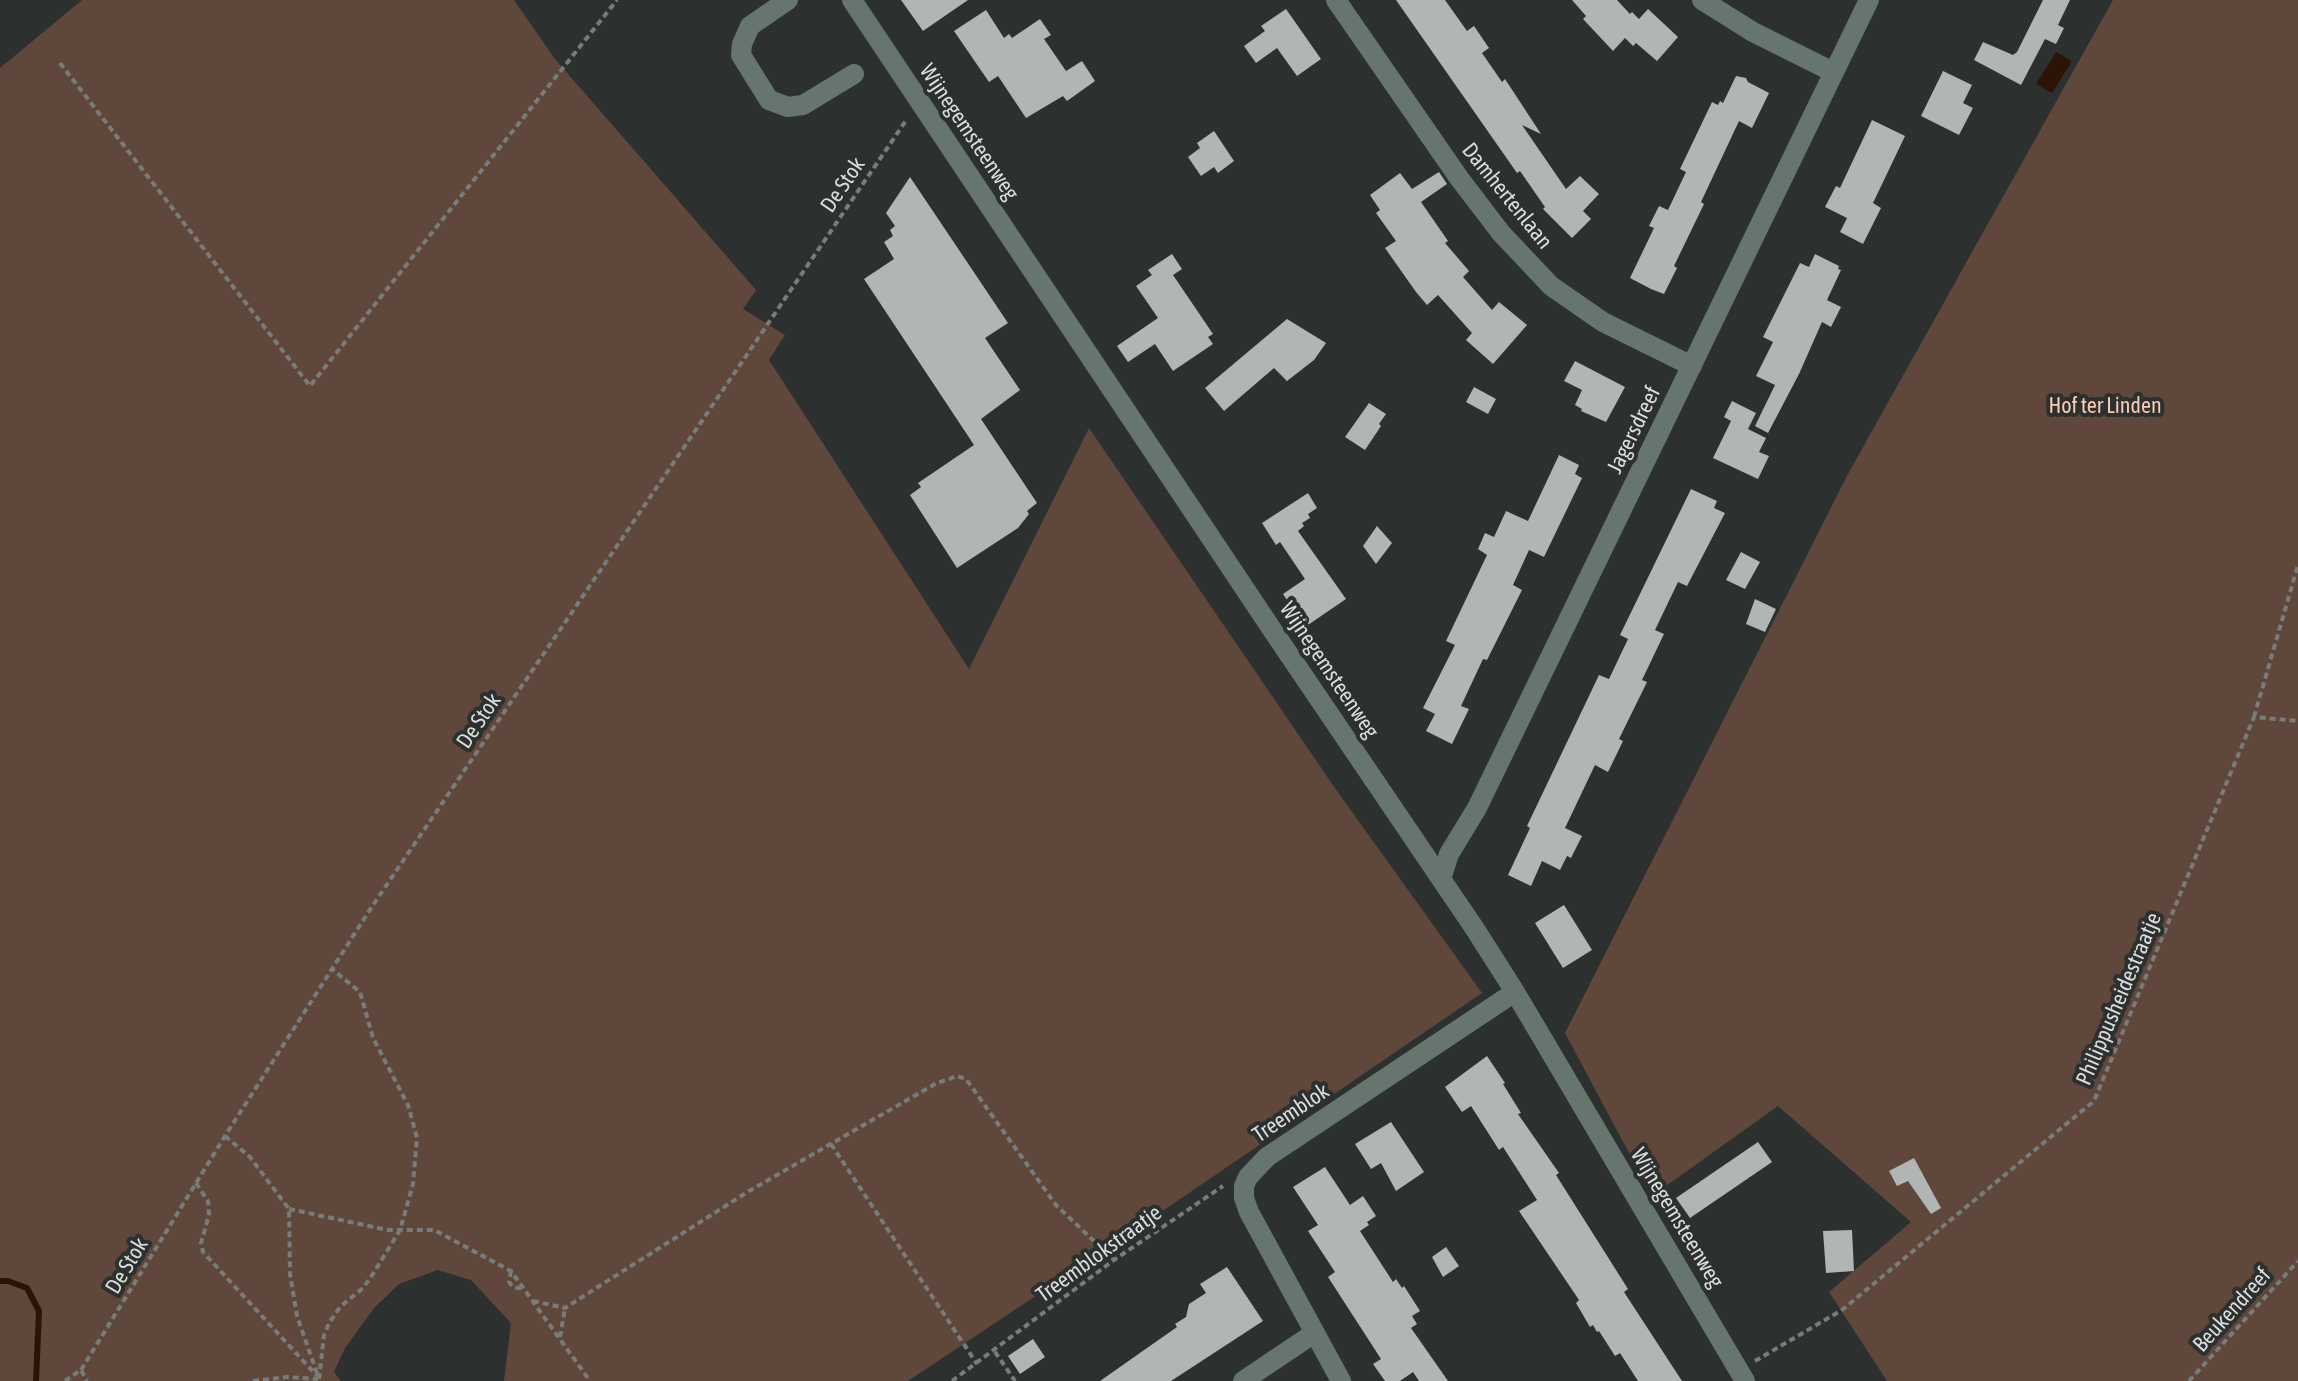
<!DOCTYPE html>
<style>
body{margin:0}
canvas{display:block;background:#2c302e}
</style>
<canvas width="2298" height="1381"></canvas>
<script>
const c = document.querySelector('canvas').getContext('2d');
c.lineJoin = 'round';
function paint(path, color) {
  c.fillStyle = color;
  c.fill(path, 'evenodd');
}
function toPath(rows) {
  const path = new Path2D();
  for (const r of rows) {
    path.moveTo(r[0], r[1]);
    for (let i = 2; i < r.length; i += 2) path.lineTo(r[i], r[i + 1]);
  }
  return path;
}
function strokePath(path, color, width, dash) {
  c.strokeStyle = color;
  c.lineWidth = width;
  c.lineCap = dash ? 'butt' : 'round';
  c.setLineDash(dash || []);
  c.stroke(path);
}
function drawText(font, color, halo, rows, align = 'center') {
  c.font = font + ' "Asap Condensed",sans-serif';
  c.lineWidth = 8;
  c.setLineDash([]);
  c.textBaseline = 'middle';
  c.strokeStyle = halo;
  c.fillStyle = color;
  for (const [text, x, y, turn = 0] of rows) {
    c.save();
    c.translate(x, y);
    c.rotate((+turn || 0) * Math.PI / 180);
    c.textAlign = isNaN(turn) ? turn : align;
    if (halo) c.strokeText(text, 0, 0);
    c.fillText(text, 0, 0);
    c.restore();
  }
}
const green = toPath([
 [82,0,514,0,555,59,756,290,743,309,785,335,769,360,969,669,1089,428,1337,791,1482,993,1145,1223,908,1381,504,1381,511,1323,471,1280,438,1270,399,1284,374,1308,345,1348,334,1372,341,1381,0,1381,0,68],
 [2113,0,2298,0,2298,1381,1887,1381,1829,1292,1911,1222,1778,1106,1652,1196,1565,1033,1848,474]
]);
const water = toPath([
 [2056,52,2072,61,2052,93,2036,84]
]);
const stream = toPath([
 [0,1281,8,1281,27,1288,39,1311,36,1381]
]);
const building = toPath([
 [901,0,968,0,923,31],
 [1396,0,1445,0,1467,31,1474,26,1489,48,1482,53,1502,82,1505,79,1541,134,1522,125,1566,189,1580,176,1599,194,1583,211,1591,219,1572,238,1543,209,1545,207,1520,171,1517,173],
 [1572,0,1617,0,1630,14,1632,12,1639,19,1648,9,1678,37,1657,61,1636,43,1633,46,1625,38,1613,51,1583,19,1586,16],
 [2043,0,2070,0,2058,25,2064,28,2056,44,2045,39,2021,85,1974,60,1983,42,2013,55,2017,52],
 [1286,9,1321,59,1297,76,1277,48,1256,63,1244,46,1265,31,1261,26],
 [986,10,1004,38,1009,34,1012,38,1040,19,1051,35,1044,39,1066,71,1082,61,1095,81,1067,101,1063,96,1026,118,998,76,989,82,954,31],
 [1943,71,1972,85,1963,103,1973,108,1959,135,1921,116],
 [1736,76,1746,78,1748,82,1769,93,1752,128,1739,121,1701,202,1704,204,1674,266,1677,268,1664,294,1651,289,1630,278,1654,228,1649,226,1659,206,1668,210,1686,172,1680,169,1712,102,1718,105,1720,101,1723,103],
 [1872,120,1905,136,1873,203,1881,208,1863,244,1840,232,1847,218,1825,207,1836,186,1840,188],
 [1214,131,1234,161,1218,173,1214,167,1201,176,1188,157,1200,148,1197,143],
 [1439,172,1447,184,1421,202,1448,241,1445,243,1469,271,1463,277,1492,310,1499,302,1527,325,1493,364,1466,340,1472,333,1438,295,1427,305,1416,292,1385,248,1396,241,1376,213,1380,210,1370,195,1400,173,1412,189],
 [910,177,1008,323,985,338,1020,390,981,419,1037,503,1027,511,1029,514,1018,528,957,568,910,495,921,487,918,483,974,445,864,279,894,259,884,242,893,236,890,230,895,226,886,213],
 [1172,254,1182,269,1173,275,1213,334,1208,337,1213,344,1173,371,1155,344,1128,362,1117,346,1158,318,1136,286,1152,275,1148,270],
 [1815,254,1839,266,1838,269,1841,270,1827,300,1841,307,1831,327,1822,322,1799,374,1768,433,1755,426,1775,385,1756,376,1773,342,1763,337,1800,263,1809,267],
 [1287,319,1326,343,1314,360,1287,381,1274,368,1224,411,1205,388],
 [1575,361,1625,387,1606,422,1581,411,1582,409,1575,405,1582,390,1564,381],
 [1474,387,1496,399,1488,414,1466,402],
 [1732,401,1756,413,1748,429,1766,438,1759,452,1769,456,1758,479,1713,458,1731,421,1724,417],
 [1369,403,1386,414,1379,424,1381,426,1365,450,1345,437],
 [1559,455,1579,465,1575,474,1582,478,1544,557,1529,550,1513,585,1522,590,1487,660,1483,659,1461,706,1469,709,1452,744,1426,731,1435,714,1423,708,1455,645,1446,641,1487,555,1478,549,1485,533,1494,537,1506,511,1528,521],
 [1691,489,1717,501,1714,508,1725,513,1687,586,1678,582,1655,630,1664,634,1642,680,1647,682,1619,739,1623,741,1608,772,1595,765,1565,828,1582,836,1571,858,1567,856,1560,870,1542,861,1531,886,1508,875,1530,828,1527,826,1599,675,1609,679,1628,639,1620,635],
 [1308,493,1317,508,1308,514,1310,518,1302,523,1304,526,1298,531,1346,599,1305,627,1283,594,1305,579,1280,542,1276,545,1262,523],
 [1377,526,1392,543,1376,564,1363,546],
 [1741,552,1760,562,1745,589,1726,580],
 [1755,599,1776,609,1765,632,1746,624],
 [1564,905,1592,950,1563,968,1535,923],
 [1487,1056,1505,1083,1503,1084,1521,1113,1518,1114,1559,1173,1556,1175,1628,1289,1624,1292,1682,1381,1638,1381,1620,1353,1615,1356,1599,1331,1597,1332,1593,1325,1590,1327,1576,1303,1579,1300,1519,1211,1537,1200,1503,1147,1499,1150,1471,1106,1462,1112,1445,1087],
 [1391,1122,1424,1172,1396,1191,1381,1163,1371,1169,1355,1144],
 [1758,1142,1772,1162,1690,1218,1676,1198],
 [1914,1158,1941,1208,1931,1214,1908,1181,1897,1186,1889,1171],
 [1325,1167,1350,1205,1363,1196,1376,1216,1367,1222,1369,1225,1360,1231,1393,1282,1396,1279,1402,1288,1404,1286,1420,1311,1412,1316,1417,1324,1411,1328,1448,1381,1419,1381,1413,1372,1400,1381,1385,1381,1373,1364,1381,1359,1328,1277,1335,1272,1308,1231,1318,1225,1293,1187],
 [1852,1230,1854,1271,1826,1273,1823,1231],
 [1446,1247,1459,1266,1443,1277,1432,1257],
 [1227,1267,1263,1321,1171,1381,1100,1381,1177,1327,1175,1324,1186,1317,1189,1304,1206,1293,1200,1284],
 [1033,1339,1045,1357,1020,1374,1008,1356]
]);
const path = toPath([
 [60,63,310,386,617,0],
 [2254,717,2298,565],
 [225,1136,250,1157,289,1209,290,1274,297,1316,318,1376],
 [831,1144,977,1364],
 [196,1183,208,1201,209,1215,201,1243,203,1252,318,1377],
 [289,1209,388,1230,434,1230,511,1271,590,1381],
 [511,1271,509,1282,513,1287,524,1289],
 [533,1301,565,1308,749,1191,935,1084,957,1076,966,1079,1056,1205,1114,1260],
 [560,1337,565,1308],
 [995,1352,1015,1381],
 [1755,1361,1842,1310,2094,1101,2254,717,2298,721],
 [81,1370,225,1136,373,905,907,119],
 [319,1379,324,1335,329,1323,340,1307,363,1288,371,1277,400,1230,413,1184,417,1138,408,1105,373,1038,360,992,332,969],
 [65,1381,81,1370,87,1381],
 [253,1381,287,1377,318,1379],
 [952,1381,1114,1260,1223,1186],
 [2189,1381,2298,1261]
]);
const minor = toPath([
 [788,0,750,26,742,44,741,55,769,100,788,107,803,105,854,74],
 [852,0,1273,631,1475,929,1515,992,1745,1381],
 [1336,0,1459,178,1501,233,1551,286,1603,322,1692,366],
 [1702,0,1753,32,1833,72],
 [1441,879,1449,854,1477,808,1869,0],
 [1243,1381,1313,1334],
 [1341,1381,1249,1212,1244,1198,1244,1186,1248,1177,1267,1157,1515,992]
]);
const streetNames = [
 ["Wijnegemsteenweg",969,132,56],
 ["De Stok",843,185,-56],
 ["Damhertenlaan",1507,196,51],
 ["Jagersdreef",1634,430,-64],
 ["Wijnegemsteenweg",1329,670,56],
 ["De Stok",479,721,-56],
 ["Philippusheidestraatje",2119,999,-67],
 ["Treemblok",1291,1113,-34],
 ["Wijnegemsteenweg",1677,1218,59],
 ["Treemblokstraatje",1099,1254,-36],
 ["De Stok",127,1266,-59],
 ["Beukendreef",2232,1310,-48]
];
const parkNames = [
 ["Hof ter Linden",2105,406]
];
paint(green, '#5f473c');
paint(water, '#2d1307');
strokePath(stream, '#2d1307', 6);
paint(building, '#b1b5b3');
strokePath(path, '#797c7a', 4, [6, 4]);
strokePath(minor, '#66756e', 20);
drawText('22px', '#dbdddc', '#2c302e', streetNames);
drawText('22px', '#facab5', '#2c302e', parkNames);
</script>
